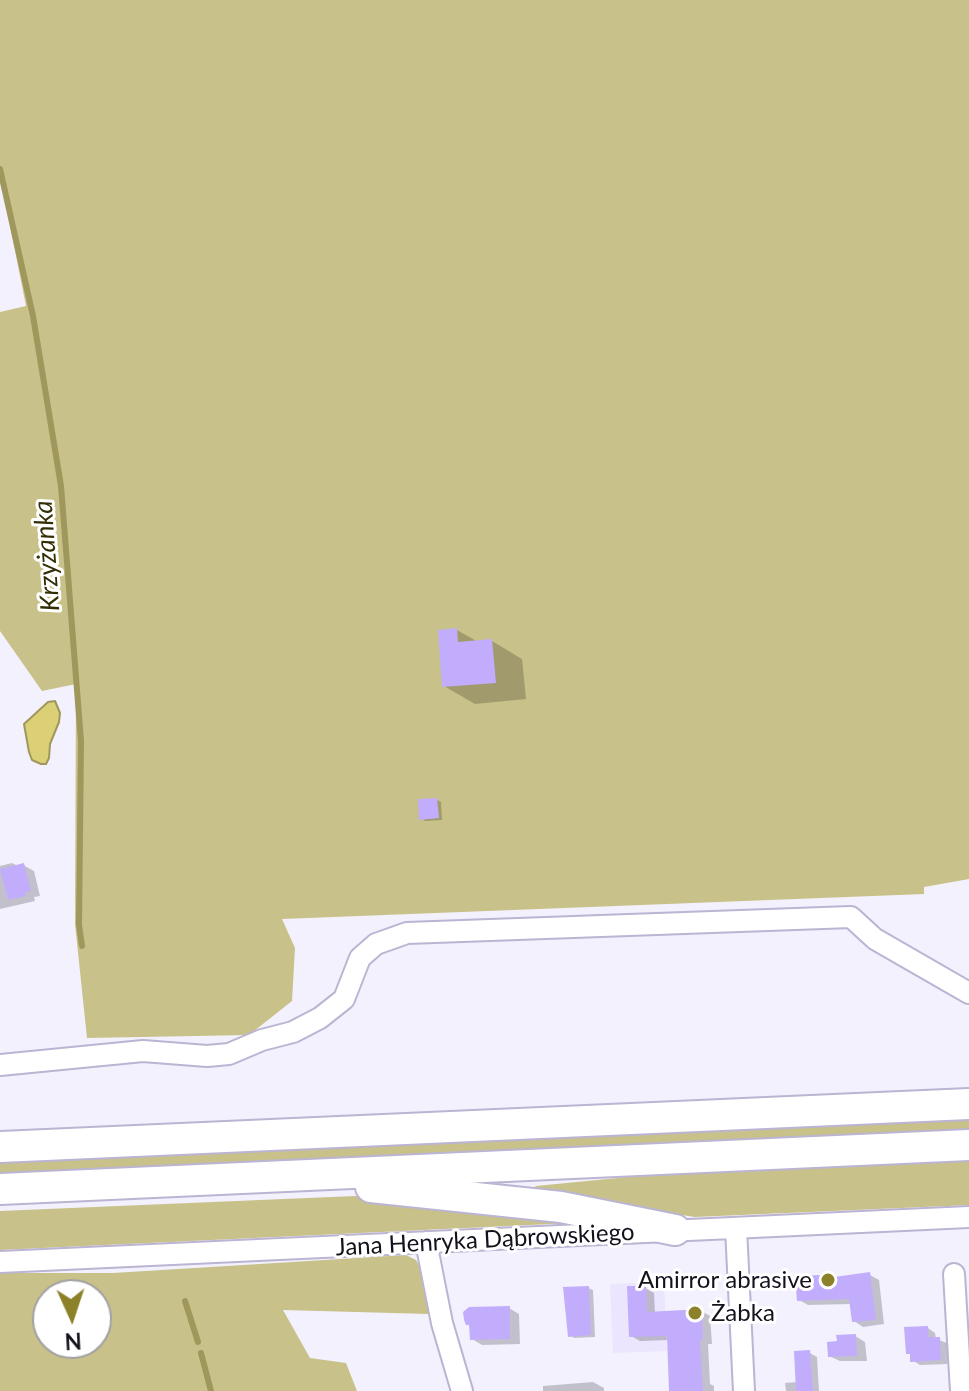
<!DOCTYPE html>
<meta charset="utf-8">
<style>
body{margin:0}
#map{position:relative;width:969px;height:1391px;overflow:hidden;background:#f3f1fd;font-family:Lato,sans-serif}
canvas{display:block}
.north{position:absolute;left:32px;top:1279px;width:80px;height:80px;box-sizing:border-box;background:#fff;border:2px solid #a1a0a4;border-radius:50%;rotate:177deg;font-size:22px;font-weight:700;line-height:32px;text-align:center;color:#14111c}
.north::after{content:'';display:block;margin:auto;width:28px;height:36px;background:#8c8128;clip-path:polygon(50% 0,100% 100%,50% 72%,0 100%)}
</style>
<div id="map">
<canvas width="969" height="1391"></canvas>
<div class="north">N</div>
</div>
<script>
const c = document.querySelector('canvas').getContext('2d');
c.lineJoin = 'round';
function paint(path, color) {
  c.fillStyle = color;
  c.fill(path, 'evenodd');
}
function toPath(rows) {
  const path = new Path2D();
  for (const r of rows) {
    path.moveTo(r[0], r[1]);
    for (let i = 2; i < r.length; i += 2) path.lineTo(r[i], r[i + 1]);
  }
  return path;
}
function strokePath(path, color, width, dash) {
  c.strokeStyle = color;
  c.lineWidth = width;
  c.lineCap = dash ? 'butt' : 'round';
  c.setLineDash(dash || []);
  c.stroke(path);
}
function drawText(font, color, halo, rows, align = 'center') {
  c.font = font + ' Lato,sans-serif';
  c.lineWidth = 6;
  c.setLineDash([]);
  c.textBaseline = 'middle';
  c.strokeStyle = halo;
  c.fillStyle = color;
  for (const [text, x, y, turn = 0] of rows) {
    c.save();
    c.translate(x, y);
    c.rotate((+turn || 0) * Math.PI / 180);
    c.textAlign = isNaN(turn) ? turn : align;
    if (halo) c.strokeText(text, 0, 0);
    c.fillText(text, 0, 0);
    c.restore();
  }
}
const built = toPath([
 [664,1282,667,1351,613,1353,610,1284]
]);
const green = toPath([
 [0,0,969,0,969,879,924,887,924,894,282,919,295,948,292,1001,249,1035,87,1038,75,924,76,684,42,691,0,631,0,312,26,306,0,176],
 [969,1116,969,1133,0,1177,0,1159],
 [969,1157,969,1205,695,1217,573,1199,531,1190,536,1186,648,1175],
 [355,1196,412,1199,593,1222,0,1250,0,1211],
 [406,1255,416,1260,423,1272,429,1314,283,1310,310,1358,346,1363,357,1391,0,1391,0,1273,113,1273],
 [48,1295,96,1295,96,1343,48,1343]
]);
const water = toPath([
 [55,701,60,713,59,722,50,744,49,758,46,764,41,764,32,760,29,752,24,724,48,702,55,701]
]);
const shadow = toPath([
 [457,630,478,642,492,641,522,659,526,699,475,704,444,686],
 [437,800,441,802,442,820,425,821,421,818],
 [12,863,18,866,23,865,34,871,40,896,34,897,35,901,0,909,0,866],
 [870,1275,879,1280,884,1324,863,1327,854,1321,852,1304,808,1305,799,1300,819,1277,825,1280],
 [588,1288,593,1290,595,1337,574,1338,570,1335],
 [645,1288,654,1293,655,1314,702,1311,710,1316,712,1344,708,1344,710,1384,714,1386,714,1391,671,1391,670,1340,640,1341,631,1336],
 [509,1308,519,1314,520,1344,482,1345,472,1339],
 [928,1328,935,1333,936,1339,947,1343,948,1364,920,1365,912,1360,912,1355,908,1353],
 [855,1336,865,1342,867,1361,840,1361,829,1356],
 [810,1353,817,1357,819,1391,786,1391,785,1383,797,1382],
 [593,1382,604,1388,604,1391,543,1391,543,1386]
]);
const stream = toPath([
 [0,169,33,316,61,486,81,741,79,925,82,946],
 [185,1301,198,1342],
 [201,1353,211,1391]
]);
const building = toPath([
 [457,628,458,642,492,639,496,683,442,687,438,630],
 [437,798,439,818,419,820,418,799],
 [24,863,31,891,25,892,26,896,8,900,0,869],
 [870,1272,876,1320,852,1322,849,1299,797,1301,795,1276,820,1275,820,1279],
 [589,1286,591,1335,568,1337,563,1287],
 [627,1286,646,1286,647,1312,702,1309,703,1340,700,1340,703,1391,669,1391,667,1336,629,1337],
 [510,1306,510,1339,470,1340,469,1325,466,1325,464,1320,463,1312,469,1307],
 [928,1326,928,1337,940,1337,941,1360,910,1362,910,1354,906,1354,904,1327],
 [856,1334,857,1356,828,1357,827,1342,837,1341,836,1335],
 [810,1350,813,1391,796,1391,794,1351]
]);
const minor = toPath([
 [0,1065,143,1051,207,1056,229,1054,262,1040,293,1032,320,1018,344,999,360,958,376,944,407,933,851,917,875,939,969,993],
 [736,1228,744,1391],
 [426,1242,442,1323,462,1391],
 [0,1262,969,1217],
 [954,1274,961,1391]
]);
const primary = toPath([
 [0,1147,969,1104],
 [371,1187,561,1207,675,1230],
 [0,1189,969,1145]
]);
const markers = [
 [828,1280,8,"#8c8128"],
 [695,1313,8,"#8c8128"]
];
const streetNames = [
 ["Jana Henryka Dąbrowskiego",485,1240,-3]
];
const poiNames = [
 ["Amirror abrasive",812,1280],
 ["Żabka",711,1313,"left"]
];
const waterNames = [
 ["Krzyżanka",47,556,-94]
];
paint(built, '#ebe6fd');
paint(green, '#c8c189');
paint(water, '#dbd076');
strokePath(water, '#9f975b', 2);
paint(shadow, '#0003');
strokePath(stream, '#9f975b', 6);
paint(building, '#c1adfc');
strokePath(minor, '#bbb4d2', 24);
strokePath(primary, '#bbb4d2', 34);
strokePath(minor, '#fff', 20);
strokePath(primary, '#fff', 30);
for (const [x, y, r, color] of markers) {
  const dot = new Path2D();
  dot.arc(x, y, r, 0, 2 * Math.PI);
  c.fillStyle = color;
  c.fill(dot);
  strokePath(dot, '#fff', 3);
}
drawText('24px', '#14111c', '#fff', streetNames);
drawText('24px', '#14111c', '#fff', poiNames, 'right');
drawText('italic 26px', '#322d05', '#fff', waterNames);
</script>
